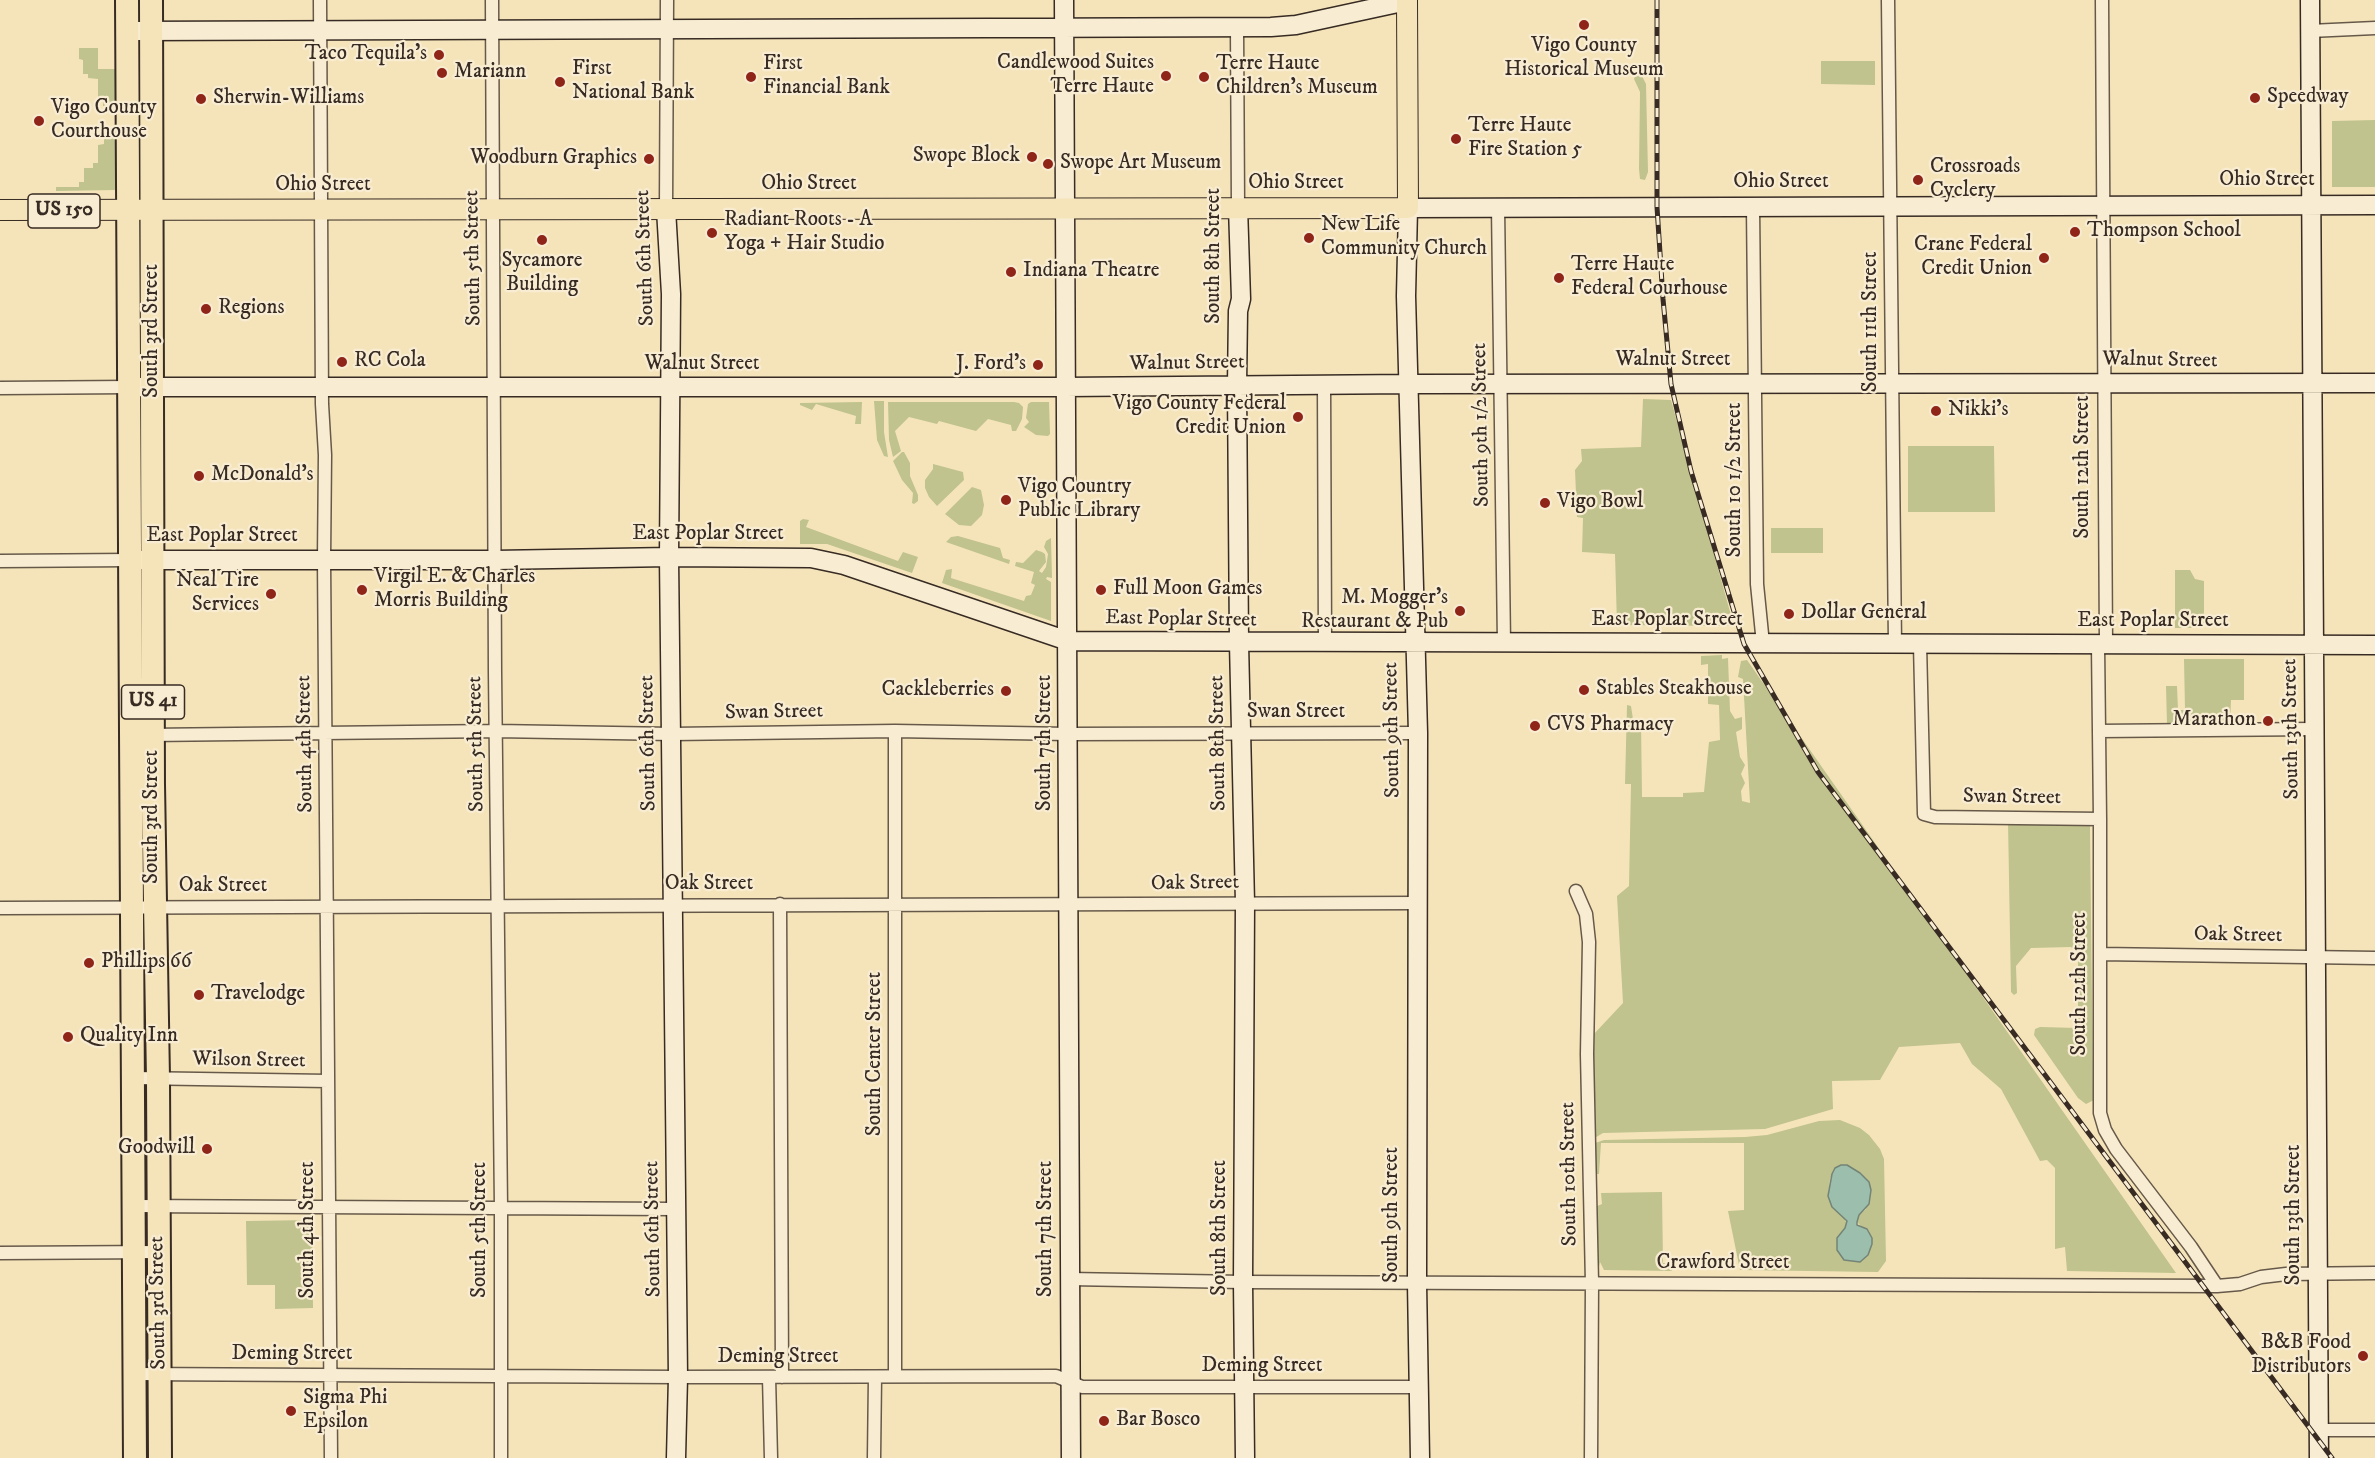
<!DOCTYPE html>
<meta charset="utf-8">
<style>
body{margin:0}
canvas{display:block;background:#f5e4ba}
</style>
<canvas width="2375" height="1458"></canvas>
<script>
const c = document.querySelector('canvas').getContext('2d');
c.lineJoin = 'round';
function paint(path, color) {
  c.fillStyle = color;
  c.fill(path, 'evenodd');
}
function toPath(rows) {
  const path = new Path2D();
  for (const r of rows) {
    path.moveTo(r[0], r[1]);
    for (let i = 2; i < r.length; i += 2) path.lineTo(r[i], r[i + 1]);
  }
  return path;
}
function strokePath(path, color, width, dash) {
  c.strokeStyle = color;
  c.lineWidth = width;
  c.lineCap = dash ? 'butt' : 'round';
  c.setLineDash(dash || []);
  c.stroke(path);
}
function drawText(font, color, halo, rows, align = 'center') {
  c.font = font + ' "IM FELL DW Pica",serif';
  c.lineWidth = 4.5;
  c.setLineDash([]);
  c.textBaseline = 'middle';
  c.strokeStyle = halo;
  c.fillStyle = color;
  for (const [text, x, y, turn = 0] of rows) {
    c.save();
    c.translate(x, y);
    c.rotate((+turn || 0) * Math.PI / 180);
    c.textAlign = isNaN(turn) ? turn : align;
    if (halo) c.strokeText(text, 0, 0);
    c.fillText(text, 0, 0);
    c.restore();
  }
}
const green = toPath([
 [79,48,98,48,98,69,115,69,115,106,103,106,103,97,98,97,98,79,88,78,88,74,83,74,83,60,79,59],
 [1821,61,1875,61,1875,85,1821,84],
 [1639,75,1642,76,1646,84,1648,172,1645,180,1640,179,1639,169,1640,92,1634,79,1635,76],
 [2375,120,2375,187,2332,187,2332,121],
 [104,135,115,135,116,190,56,191,56,187,79,187,79,182,84,182,84,168,93,168,93,163,98,163,98,145,104,144],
 [1643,399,1671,400,1734,626,1617,625,1615,554,1582,552,1583,518,1577,517,1575,470,1582,461,1581,449,1641,447],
 [874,401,884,401,884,432,888,457,884,456,877,440],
 [862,402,861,424,855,424,856,416,816,404,812,410,800,405,800,403],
 [888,402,1014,402,1019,403,1023,407,1022,419,1016,431,1012,431,1011,425,988,419,976,431,939,421,937,424,909,417,895,431,901,451,893,457,889,440],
 [1031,402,1049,402,1050,434,1048,436,1036,435,1024,427,1029,422,1026,418,1028,404],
 [1908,446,1994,446,1995,512,1908,512],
 [902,452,904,452,910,463,910,476,918,495,918,501,914,504,912,503,913,493,902,480,893,461],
 [933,464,963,472,964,480,937,506,929,497,925,488,925,480,933,469],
 [972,487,981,490,984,505,982,515,971,526,959,525,945,514],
 [803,519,809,520,806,527,898,561,903,552,918,557,912,573,827,544,800,544,800,521],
 [1771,528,1823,528,1823,553,1771,553],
 [958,536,1000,548,1003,558,1010,560,1009,564,946,542,951,537],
 [1051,538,1052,578,1047,577,1046,579,1051,582,1051,621,942,583,946,570,952,569,951,578,1024,601,1026,596,1031,595,1035,585,1031,583,1034,572,1015,566,1016,562,1023,563,1036,550,1042,552,1045,554,1046,562,1039,571,1042,573,1046,567,1048,554,1044,547,1046,541],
 [2175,570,2190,570,2195,579,2204,581,2204,628,2175,628],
 [1722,655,1722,659,1728,658,1730,711,1735,719,1742,717,1742,729,1736,732,1740,757,1745,765,1741,774,1745,783,1741,791,1742,801,1750,803,1743,679,1738,677,1741,661,1747,660,2176,1273,2067,1271,2065,1247,2055,1249,2055,1168,2047,1160,2040,1161,2001,1089,1972,1064,1960,1043,1899,1047,1880,1080,1832,1081,1833,1109,1765,1129,1603,1133,1593,1139,1593,1035,1623,1003,1617,896,1629,886,1631,784,1625,784,1627,705,1631,706,1633,719,1641,720,1642,797,1683,797,1683,793,1704,792,1709,742,1720,740,1719,705,1708,704,1708,664,1701,665,1701,656],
 [2184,659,2244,659,2244,700,2231,700,2230,725,2167,725,2166,686,2177,686,2178,710,2185,710],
 [2008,822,2086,823,2090,826,2093,1097,2095,1097,2094,1100,2086,1104,2078,1098,2034,1035,2035,1029,2040,1027,2078,1028,2078,953,2071,947,2031,948,2016,966,2017,993,2014,995,2011,992],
 [1840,1120,1860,1128,1869,1135,1880,1149,1884,1159,1886,1261,1878,1272,1740,1270,1728,1211,1744,1210,1744,1143,1601,1143,1599,1174,1595,1174,1595,1143,1604,1140,1745,1137,1767,1135,1819,1121],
 [1835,1168,1866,1209,1859,1215,1857,1222,1863,1228,1837,1238,1847,1225,1844,1216,1828,1196,1830,1179],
 [1662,1192,1663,1263,1672,1264,1672,1271,1604,1270,1600,1262,1599,1267,1595,1267,1595,1207,1602,1204,1601,1193],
 [312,1220,313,1308,275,1309,275,1285,247,1285,246,1221]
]);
const water = toPath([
 [1841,1165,1847,1165,1860,1173,1869,1182,1871,1190,1869,1204,1859,1215,1857,1222,1857,1225,1867,1229,1872,1238,1872,1244,1868,1255,1860,1262,1844,1260,1837,1250,1837,1238,1845,1228,1847,1221,1832,1207,1828,1196,1832,1174,1835,1168,1841,1165]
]);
const street = toPath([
 [320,0,322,404,325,455,324,559,331,1458],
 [492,0,495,672,501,1207,501,1458],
 [1888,0,1895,644],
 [2102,0,2106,645],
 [1237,27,1238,207],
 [2310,31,2375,28],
 [1498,207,1504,643],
 [1753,207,1757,584,1763,644],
 [666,209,667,0],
 [1324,385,1325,642],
 [0,388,129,387],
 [0,561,130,560],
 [1920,644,1924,814,1935,817,2100,819],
 [2098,645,2100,819,2100,1113,2105,1130,2116,1149,2191,1247,2217,1286],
 [895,731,895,1376],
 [2099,731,2314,729],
 [149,735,496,731,672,734,895,731,1068,734,1418,733],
 [1576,891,1586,914,1589,942,1587,1054,1592,1283,1591,1458],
 [780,904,782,1377],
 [0,908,1418,903],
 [2100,954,2375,958],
 [134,1078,328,1081],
 [135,1206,676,1209],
 [0,1253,158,1252],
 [1069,1279,1243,1282,2217,1286,2240,1284,2261,1277,2286,1274,2375,1273],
 [135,1374,678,1377,1056,1376,1082,1387,1420,1387],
 [769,1377,771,1458],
 [2320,1430,2375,1430],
 [874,1458,875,1377]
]);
const secondary = toPath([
 [1064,0,1071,1458],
 [2310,0,2319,1458],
 [137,31,1271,27,1296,25,1407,1],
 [1238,207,1241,299,1238,311,1237,386,1239,643,1245,903,1243,1282,1245,1458],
 [666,209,671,294,669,557,678,1377,676,1458],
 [139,387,1065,387,1409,384,2375,383],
 [140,560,495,560,669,557,811,558,844,565,1068,641,2375,645],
 [1420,1458,1417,1283,1418,733,1406,296,1408,208,2375,205]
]);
const primary = toPath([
 [0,210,1408,208,1407,0]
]);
const highway = toPath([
 [127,0,135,1458],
 [151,0,153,784,158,1079,160,1458]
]);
const rail = toPath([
 [1657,0,1657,207,1663,299,1671,384,1691,471,1744,644,1818,772,2332,1458]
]);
const markers = [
 [1584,25,6,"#8f2418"],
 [439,55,6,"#8f2418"],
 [442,73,6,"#8f2418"],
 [1166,76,6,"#8f2418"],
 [751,77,6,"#8f2418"],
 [1204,77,6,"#8f2418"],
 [560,82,6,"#8f2418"],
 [2255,98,6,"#8f2418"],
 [201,99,6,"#8f2418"],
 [39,121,6,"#8f2418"],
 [1456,139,6,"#8f2418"],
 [1032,157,6,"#8f2418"],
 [649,159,6,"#8f2418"],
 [1048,164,6,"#8f2418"],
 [1918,180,6,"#8f2418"],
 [2075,232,6,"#8f2418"],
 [712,233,6,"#8f2418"],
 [1309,238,6,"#8f2418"],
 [542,240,6,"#8f2418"],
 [2044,258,6,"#8f2418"],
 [1011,272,6,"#8f2418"],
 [1559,278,6,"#8f2418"],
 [206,309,6,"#8f2418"],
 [342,362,6,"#8f2418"],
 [1038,365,6,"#8f2418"],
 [1936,411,6,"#8f2418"],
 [1298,417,6,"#8f2418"],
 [199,476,6,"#8f2418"],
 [1006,500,6,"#8f2418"],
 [1545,503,6,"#8f2418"],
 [362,590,6,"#8f2418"],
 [1101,590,6,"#8f2418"],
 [271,594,6,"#8f2418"],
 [1460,611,6,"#8f2418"],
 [1789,614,6,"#8f2418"],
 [1584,690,6,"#8f2418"],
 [1006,691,6,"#8f2418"],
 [2268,721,6,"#8f2418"],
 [1535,726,6,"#8f2418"],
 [89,963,6,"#8f2418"],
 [199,995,6,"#8f2418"],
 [68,1037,6,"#8f2418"],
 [207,1149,6,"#8f2418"],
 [2363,1356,6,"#8f2418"],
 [291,1411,6,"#8f2418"],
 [1104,1421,6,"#8f2418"]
];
const shields = [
 [64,211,72],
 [153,702,63]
];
const shieldNames = [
 ["US 150",64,211],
 ["US 41",153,702]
];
const poiNames = [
 ["Vigo County",1584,47,"center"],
 ["Historical Museum",1584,71,"center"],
 ["Taco Tequila’s",427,55,"right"],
 ["Candlewood Suites",1154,64,"right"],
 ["Terre Haute",1154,88,"right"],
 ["First",763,65],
 ["Financial Bank",763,89],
 ["Terre Haute",1216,65],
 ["Children's Museum",1216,89],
 ["First",572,70],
 ["National Bank",572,94],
 ["Mariann",454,73],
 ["Speedway",2267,98],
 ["Sherwin-Williams",213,99],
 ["Vigo County",51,109],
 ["Courthouse",51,133],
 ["Terre Haute",1468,127],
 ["Fire Station 5",1468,151],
 ["Swope Block",1020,157,"right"],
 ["Woodburn Graphics",637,159,"right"],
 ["Swope Art Museum",1060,164],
 ["Crossroads",1930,168],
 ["Cyclery",1930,192],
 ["Radiant Roots - A",724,221],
 ["Yoga + Hair Studio",724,245],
 ["New Life",1321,226],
 ["Community Church",1321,250],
 ["Thompson School",2087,232],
 ["Crane Federal",2032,246,"right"],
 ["Credit Union",2032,270,"right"],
 ["Sycamore",542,262,"center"],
 ["Building",542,286,"center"],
 ["Terre Haute",1571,266],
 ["Federal Courhouse",1571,290],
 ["Indiana Theatre",1023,272],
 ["Regions",218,309],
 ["RC Cola",354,362],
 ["J. Ford’s",1026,365,"right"],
 ["Vigo County Federal",1286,405,"right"],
 ["Credit Union",1286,429,"right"],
 ["Nikki’s",1948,411],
 ["McDonald's",211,476],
 ["Vigo Country",1018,488],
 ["Public Library",1018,512],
 ["Vigo Bowl",1557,503],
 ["Virgil E. & Charles",374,578],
 ["Morris Building",374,602],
 ["Neal Tire",259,582,"right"],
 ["Services",259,606,"right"],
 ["Full Moon Games",1113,590],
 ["M. Mogger’s",1448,599,"right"],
 ["Restaurant & Pub",1448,623,"right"],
 ["Dollar General",1801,614],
 ["Stables Steakhouse",1596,690],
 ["Cackleberries",994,691,"right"],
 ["Marathon",2256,721,"right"],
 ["CVS Pharmacy",1547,726],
 ["Phillips 66",101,963],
 ["Travelodge",211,995],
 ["Quality Inn",80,1037],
 ["Goodwill",195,1149,"right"],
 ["B&B Food",2351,1344,"right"],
 ["Distributors",2351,1368,"right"],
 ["Sigma Phi",303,1399],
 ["Epsilon",303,1423],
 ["Bar Bosco",1116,1421]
];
const streetNames = [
 ["Ohio Street",2267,181],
 ["Ohio Street",1781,183],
 ["Ohio Street",1296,184],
 ["Ohio Street",809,185],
 ["Ohio Street",323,186],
 ["South 8th Street",1215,256,-90],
 ["South 5th Street",474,258,-91],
 ["South 6th Street",646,258,-92],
 ["South 11th Street",1872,322,-90],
 ["South 3rd Street",153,331,-90],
 ["Walnut Street",1673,361],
 ["Walnut Street",2160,361,1],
 ["Walnut Street",1187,364,-1],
 ["Walnut Street",702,365],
 ["South 9th 1/2 Street",1482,425,-91],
 ["South 12th Street",2084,467,-90],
 ["South 10 1/2 Street",1736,480,-90],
 ["East Poplar Street",708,535],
 ["East Poplar Street",222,537],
 ["East Poplar Street",1181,620,1],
 ["East Poplar Street",1667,621],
 ["East Poplar Street",2153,622],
 ["Swan Street",774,713,-1],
 ["Swan Street",1296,713],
 ["South 13th Street",2292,729,-91],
 ["South 9th Street",1393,730,-91],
 ["South 6th Street",649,743,-91],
 ["South 7th Street",1046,743,-90],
 ["South 8th Street",1219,743,-91],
 ["South 4th Street",306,744,-91],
 ["South 5th Street",477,744,-91],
 ["Swan Street",2012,798,1],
 ["South 3rd Street",153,817,-90],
 ["Oak Street",1195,884,-1],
 ["Oak Street",709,885],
 ["Oak Street",223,887],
 ["Oak Street",2238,936,1],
 ["South 12th Street",2081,984,-90],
 ["South Center Street",876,1054,-90],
 ["Wilson Street",249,1061,1],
 ["South 10th Street",1570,1174,-91],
 ["South 9th Street",1393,1215,-90],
 ["South 13th Street",2295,1215,-90],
 ["South 8th Street",1221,1228,-90],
 ["South 6th Street",654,1229,-91],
 ["South 7th Street",1047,1229,-90],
 ["South 4th Street",309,1230,-90],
 ["South 5th Street",481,1230,-90],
 ["Crawford Street",1723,1264],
 ["South 3rd Street",159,1303,-91],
 ["Deming Street",292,1355],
 ["Deming Street",778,1358],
 ["Deming Street",1262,1367]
];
paint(green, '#c0c38d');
paint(water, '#9cbfad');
strokePath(water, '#748476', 1.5);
strokePath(street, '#665949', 15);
strokePath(secondary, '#372b23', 21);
strokePath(primary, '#372b23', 22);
strokePath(highway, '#372b23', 26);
strokePath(street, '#f8edd2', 12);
strokePath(secondary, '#f8edd2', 18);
strokePath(primary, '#f5e4ba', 20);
strokePath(highway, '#f5e4ba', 22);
strokePath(rail, '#372b23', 5);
strokePath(rail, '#f8edd2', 3, [9]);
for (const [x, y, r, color] of markers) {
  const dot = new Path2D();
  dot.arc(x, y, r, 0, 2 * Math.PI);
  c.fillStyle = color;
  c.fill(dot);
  strokePath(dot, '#f8edd2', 2);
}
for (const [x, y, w] of shields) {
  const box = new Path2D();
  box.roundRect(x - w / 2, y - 17, w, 34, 4.5);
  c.fillStyle = '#f8edd2';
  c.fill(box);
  strokePath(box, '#372b23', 1.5);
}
drawText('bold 20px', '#372b23', null, shieldNames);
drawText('21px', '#372b23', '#f8edd2', poiNames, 'left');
drawText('21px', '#372b23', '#f8edd2', streetNames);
</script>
